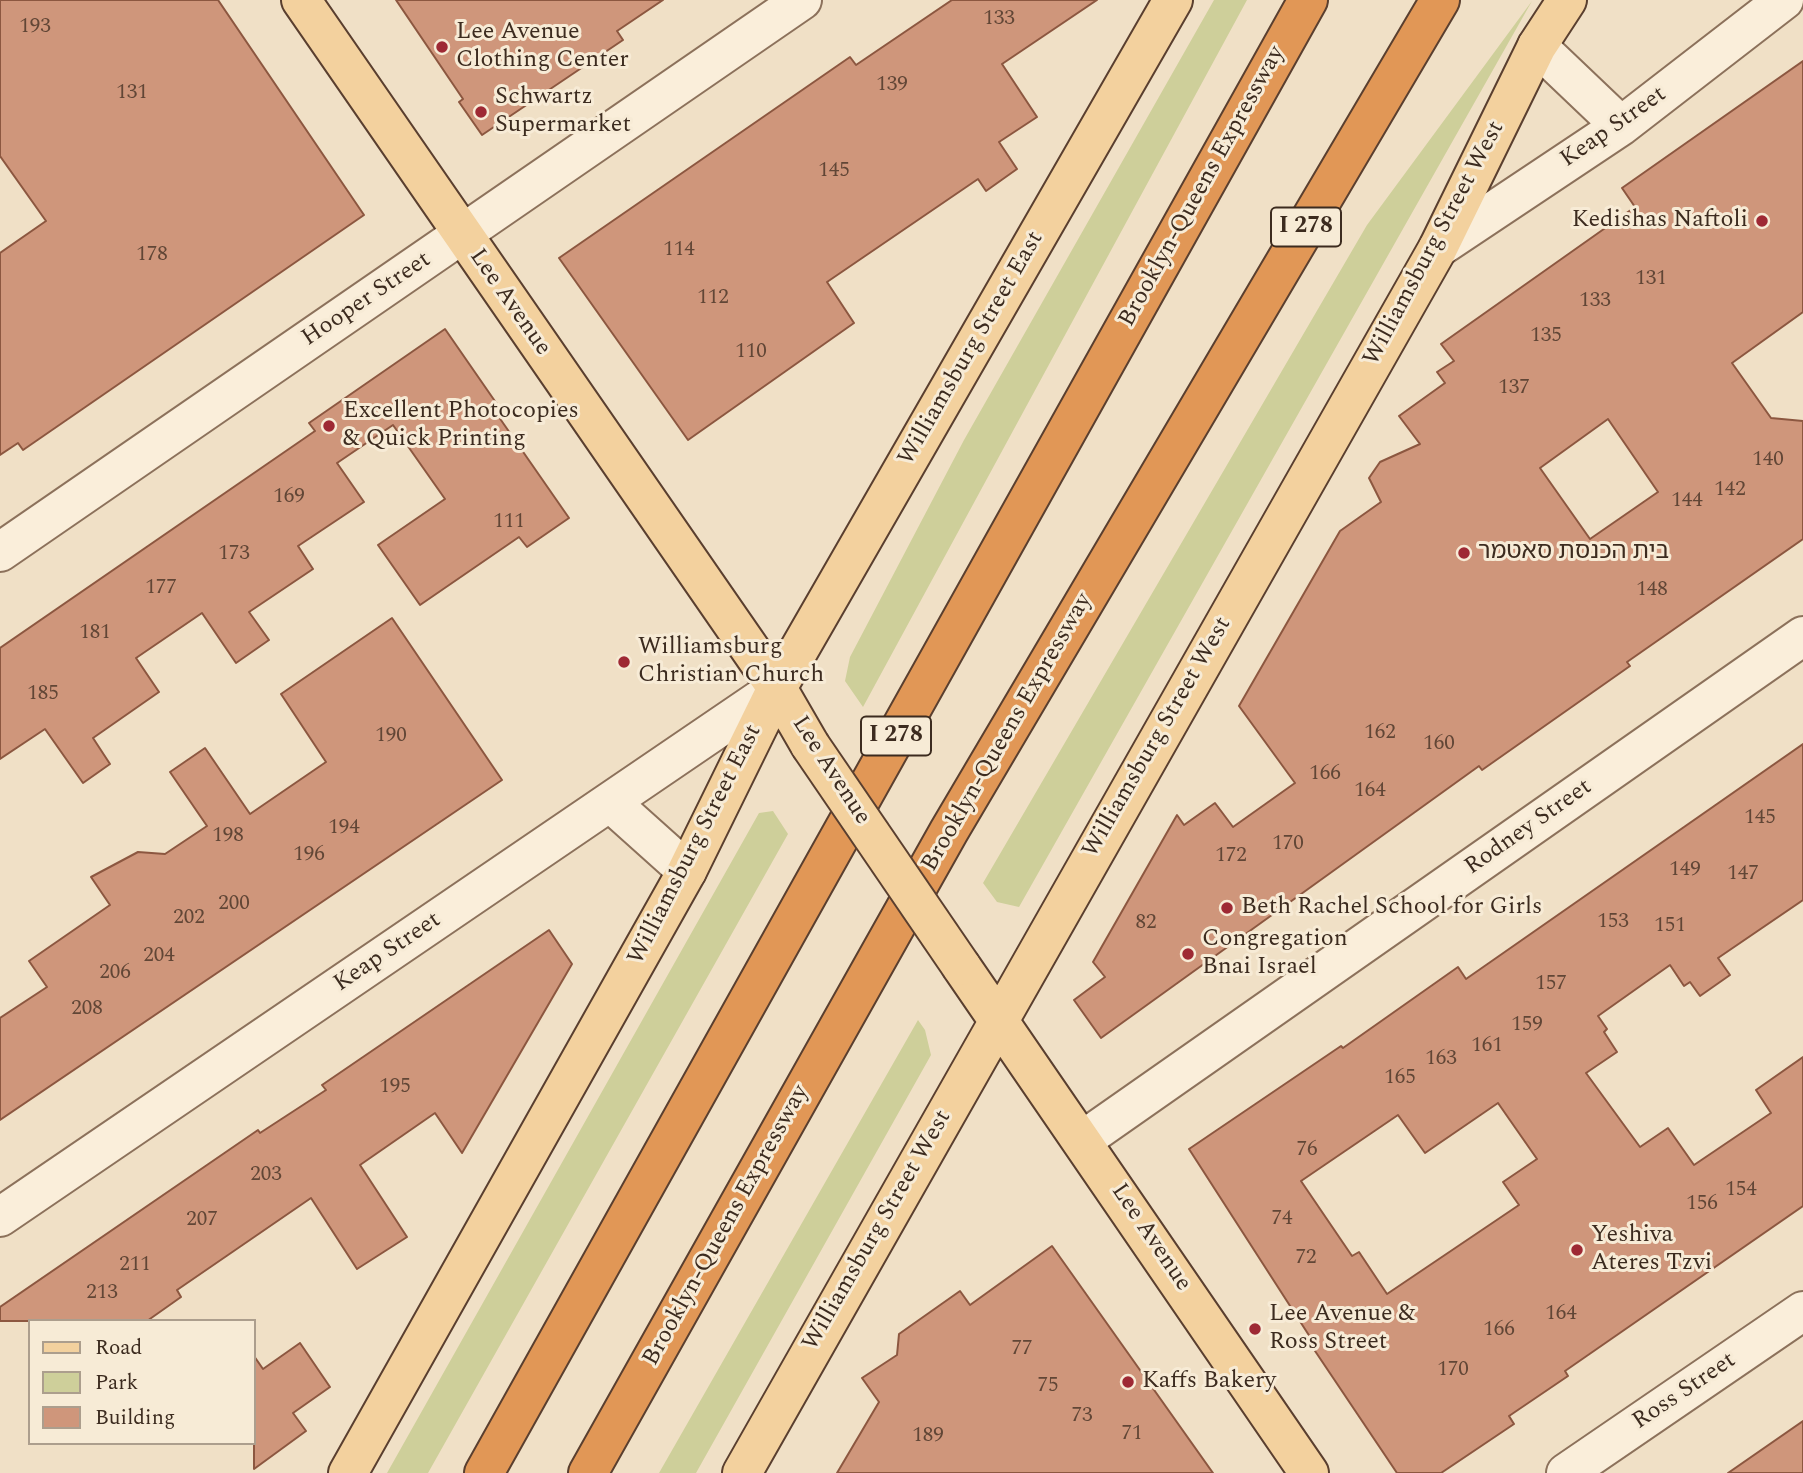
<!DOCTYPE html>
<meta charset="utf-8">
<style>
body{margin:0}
#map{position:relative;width:1803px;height:1473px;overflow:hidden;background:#f0e0c6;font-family:Spectral,serif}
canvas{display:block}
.legend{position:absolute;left:28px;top:1319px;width:228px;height:126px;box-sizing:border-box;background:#f7ebd6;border:2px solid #ac9e8d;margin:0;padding:9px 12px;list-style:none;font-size:21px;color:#3c2b1f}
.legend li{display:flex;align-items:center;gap:14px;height:35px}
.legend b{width:35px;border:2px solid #ac9e8d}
</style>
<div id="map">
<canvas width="1803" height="1473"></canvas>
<ul class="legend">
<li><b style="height:9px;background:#f3d19e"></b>Road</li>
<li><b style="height:19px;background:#cecf9a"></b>Park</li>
<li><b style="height:19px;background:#cf967b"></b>Building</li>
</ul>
</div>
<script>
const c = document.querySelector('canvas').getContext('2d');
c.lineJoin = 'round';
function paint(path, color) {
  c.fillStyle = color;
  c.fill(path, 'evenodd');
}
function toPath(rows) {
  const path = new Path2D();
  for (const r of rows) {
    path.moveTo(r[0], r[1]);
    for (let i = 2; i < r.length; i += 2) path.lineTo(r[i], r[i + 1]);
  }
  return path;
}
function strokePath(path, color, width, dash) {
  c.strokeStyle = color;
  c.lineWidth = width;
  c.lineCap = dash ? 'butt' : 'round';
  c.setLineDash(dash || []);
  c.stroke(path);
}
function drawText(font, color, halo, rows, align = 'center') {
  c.font = font + ' Spectral,"Noto Sans Hebrew",serif';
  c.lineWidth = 6;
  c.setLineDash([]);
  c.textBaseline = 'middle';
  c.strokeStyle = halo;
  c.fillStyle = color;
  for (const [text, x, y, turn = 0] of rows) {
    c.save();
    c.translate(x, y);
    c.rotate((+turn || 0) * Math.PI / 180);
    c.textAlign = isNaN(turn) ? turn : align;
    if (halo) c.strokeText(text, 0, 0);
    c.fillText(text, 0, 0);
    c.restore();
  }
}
const green = toPath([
 [1214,0,1247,0,863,707,845,681,850,657,964,440],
 [1532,1,1019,907,997,902,983,883,1367,225],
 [773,811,788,834,428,1473,387,1473,759,813],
 [918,1020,925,1030,931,1055,696,1473,659,1473]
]);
const building = toPath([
 [0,0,218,0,364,215,23,450,18,443,0,455,0,253,46,221,0,156,0,0],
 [396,0,663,0,617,31,623,40,482,135,459,102,463,99,396,0],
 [952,0,1097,0,1002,64,1037,117,999,142,1017,169,986,191,978,179,827,282,854,323,688,440,559,258,850,57,856,65,952,0],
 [1803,61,1803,312,1732,363,1771,418,1803,421,1803,539,1627,662,1630,666,1482,770,1479,766,1101,1038,1074,1000,1105,977,1093,962,1177,815,1184,825,1215,803,1233,827,1295,783,1239,706,1340,531,1381,502,1369,478,1380,462,1420,444,1399,416,1445,383,1437,372,1454,361,1441,344,1635,207,1622,188,1803,61],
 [1608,419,1658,492,1590,539,1540,468,1608,419],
 [445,329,499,407,494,410,569,518,527,547,519,537,420,605,378,545,445,499,393,425,337,463,364,502,298,546,313,569,249,612,269,640,236,663,202,613,136,658,159,692,93,738,110,764,83,783,45,729,0,759,0,648,315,431,309,423,445,329],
 [392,618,502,780,0,1120,0,1018,47,987,29,961,110,905,91,877,138,852,165,854,207,826,170,772,205,748,250,814,326,762,281,694,392,618],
 [1803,744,1803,900,1718,958,1730,975,1700,996,1690,982,1684,986,1670,965,1598,1016,1607,1029,1604,1032,1617,1052,1586,1073,1640,1147,1668,1128,1694,1165,1771,1113,1756,1090,1803,1057,1803,1206,1565,1371,1568,1376,1509,1416,1514,1424,1441,1473,1397,1473,1309,1342,1312,1340,1189,1149,1341,1046,1343,1048,1458,967,1466,979,1803,744],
 [1498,1103,1537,1159,1503,1182,1519,1205,1387,1294,1359,1252,1352,1256,1301,1181,1398,1115,1425,1153,1498,1103],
 [549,930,572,964,462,1153,435,1113,360,1165,407,1237,357,1269,311,1198,177,1290,181,1297,147,1321,0,1321,0,1307,258,1130,260,1133,326,1090,322,1085,549,930],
 [1052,1246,1213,1473,837,1473,879,1402,862,1378,897,1355,899,1334,960,1291,970,1305,1052,1246],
 [300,1343,330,1387,293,1413,306,1431,254,1469,254,1356,263,1369,300,1343],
 [1803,1421,1803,1473,1728,1473,1803,1421]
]);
const minor = toPath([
 [1537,46,1621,126],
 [1438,248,1621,126,1784,0],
 [0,552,802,0],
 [610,802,687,871],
 [1083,1140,1803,636],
 [0,1217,777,688],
 [1566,1473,1803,1311]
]);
const major = toPath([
 [301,0,777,688,810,745],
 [961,966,1309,1473],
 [348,1473,687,871,777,688,1173,0],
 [742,1473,1438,248,1537,46,1567,0]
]);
const highway = toPath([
 [484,1473,1308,0],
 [588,1473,949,831,1440,0]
]);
const majorBridge = toPath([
 [810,745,961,966]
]);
const markers = [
 [442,47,7,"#9e2934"],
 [481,112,7,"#9e2934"],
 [1762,221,7,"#9e2934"],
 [329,426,7,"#9e2934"],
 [1464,553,7,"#9e2934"],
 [624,662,7,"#9e2934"],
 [1227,908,7,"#9e2934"],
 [1188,954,7,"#9e2934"],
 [1577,1250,7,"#9e2934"],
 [1255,1329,7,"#9e2934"],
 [1128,1382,7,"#9e2934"]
];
const numberNames = [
 ["133",999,20],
 ["193",35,28],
 ["139",892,86],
 ["131",132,94],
 ["145",834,172],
 ["114",679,251],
 ["178",152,256],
 ["131",1651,280],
 ["112",713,299],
 ["133",1595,302],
 ["135",1546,337],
 ["110",751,353],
 ["137",1514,389],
 ["140",1768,461],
 ["142",1730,491],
 ["169",289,498],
 ["144",1687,502],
 ["111",509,523],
 ["173",234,555],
 ["177",161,589],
 ["148",1652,591],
 ["181",95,634],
 ["185",43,695],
 ["162",1380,734],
 ["190",391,737],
 ["160",1439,745],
 ["166",1325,775],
 ["164",1370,792],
 ["145",1760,819],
 ["194",344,829],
 ["198",228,837],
 ["170",1288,845],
 ["196",309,856],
 ["172",1231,857],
 ["149",1685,871],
 ["147",1743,875],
 ["200",234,905],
 ["202",189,919],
 ["153",1613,923],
 ["82",1146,924],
 ["151",1670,927],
 ["204",159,957],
 ["206",115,974],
 ["157",1551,985],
 ["208",87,1010],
 ["159",1527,1026],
 ["161",1487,1047],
 ["163",1441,1060],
 ["165",1400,1079],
 ["195",395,1088],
 ["76",1307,1151],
 ["203",266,1176],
 ["154",1741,1191],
 ["156",1702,1205],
 ["74",1282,1220],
 ["207",202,1221],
 ["72",1306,1259],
 ["211",135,1266],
 ["213",102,1294],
 ["164",1561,1315],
 ["166",1499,1331],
 ["77",1022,1350],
 ["170",1453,1371],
 ["75",1048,1387],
 ["73",1082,1417],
 ["71",1132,1435],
 ["189",928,1437]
];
const shields = [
 [1306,227,70],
 [896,736,70]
];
const shieldNames = [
 ["I 278",1306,227],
 ["I 278",896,736]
];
const poiNames = [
 ["Lee Avenue",456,33],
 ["Clothing Center",456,61],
 ["Schwartz",495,98],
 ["Supermarket",495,126],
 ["Kedishas Naftoli",1748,221,"right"],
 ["Excellent Photocopies",343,412],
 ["& Quick Printing",343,440],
 ["בית הכנסת סאטמר",1478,553],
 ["Williamsburg",638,648],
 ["Christian Church",638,676],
 ["Beth Rachel School for Girls",1241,908],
 ["Congregation",1202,940],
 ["Bnai Israel",1202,968],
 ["Yeshiva",1591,1236],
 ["Ateres Tzvi",1591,1264],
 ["Lee Avenue &",1269,1315],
 ["Ross Street",1269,1343],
 ["Kaffs Bakery",1142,1382]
];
const streetNames = [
 ["Keap Street",1614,128,-35],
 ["Brooklyn-Queens Expressway",1203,187,-61],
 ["Williamsburg Street West",1435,244,-62],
 ["Hooper Street",367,300,-34],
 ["Lee Avenue",509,303,55],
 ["Williamsburg Street East",972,349,-60],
 ["Brooklyn-Queens Expressway",1008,733,-60],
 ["Williamsburg Street West",1158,738,-60],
 ["Lee Avenue",830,771,57],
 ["Rodney Street",1529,828,-35],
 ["Williamsburg Street East",696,845,-63],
 ["Keap Street",388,953,-34],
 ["Brooklyn-Queens Expressway",727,1226,-61],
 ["Williamsburg Street West",878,1231,-60],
 ["Lee Avenue",1150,1238,56],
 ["Ross Street",1685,1392,-34]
];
paint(green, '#cecf9a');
paint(building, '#cf967b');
strokePath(building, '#8c5740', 2);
strokePath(minor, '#8c715b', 42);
strokePath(major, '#5a3f2f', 42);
strokePath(highway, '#5a3f2f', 42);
strokePath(minor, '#faeeda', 38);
strokePath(major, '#f3d19e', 38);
strokePath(highway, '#e19756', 38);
strokePath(majorBridge, '#5a3f2f', 42, []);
strokePath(majorBridge, '#f3d19e', 38);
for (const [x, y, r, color] of markers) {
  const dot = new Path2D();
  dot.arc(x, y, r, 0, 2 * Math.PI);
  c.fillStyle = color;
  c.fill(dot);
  strokePath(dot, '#f7ebd6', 2.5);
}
drawText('21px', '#614636', null, numberNames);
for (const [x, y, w] of shields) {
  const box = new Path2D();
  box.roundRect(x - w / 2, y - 19.5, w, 39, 5);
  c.fillStyle = '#f7ebd6';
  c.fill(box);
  strokePath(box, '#3c2b1f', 2);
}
drawText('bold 23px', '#3c2b1f', null, shieldNames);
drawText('24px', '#3c2b1f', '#f7ebd6', poiNames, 'left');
drawText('24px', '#3c2b1f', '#f7ebd6', streetNames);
</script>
